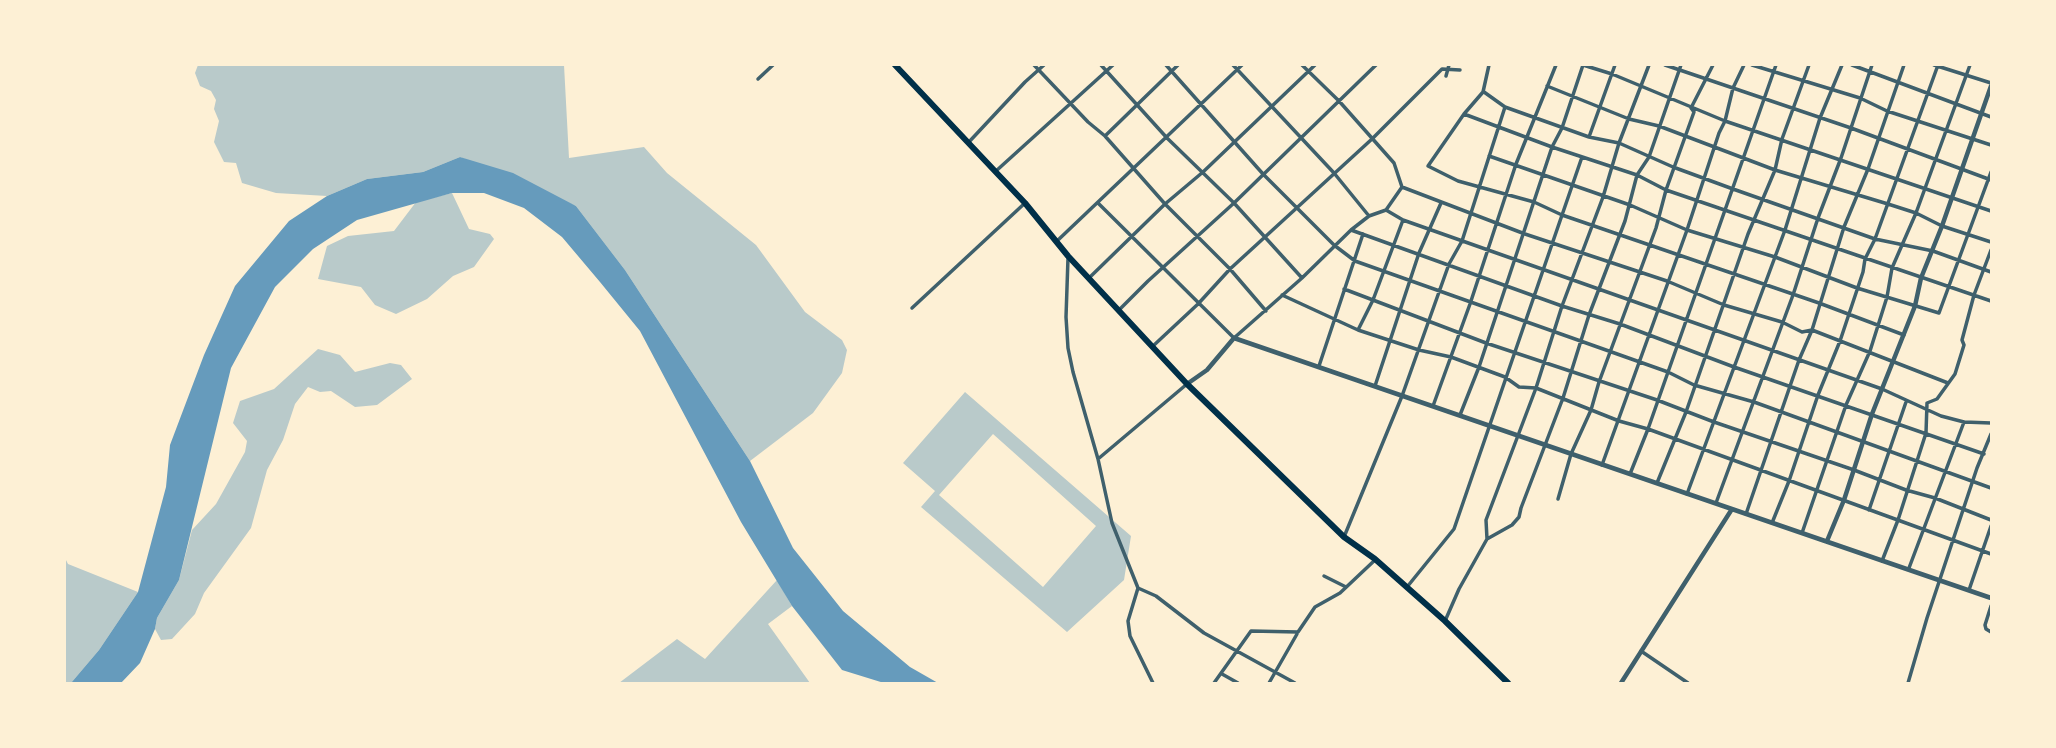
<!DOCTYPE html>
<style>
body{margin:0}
#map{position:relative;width:2056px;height:748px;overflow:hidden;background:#fdf0d5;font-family:Poppins,sans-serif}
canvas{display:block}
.frame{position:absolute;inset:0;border:66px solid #fdf0d5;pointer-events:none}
</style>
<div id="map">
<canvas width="2056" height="748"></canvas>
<div class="frame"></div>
</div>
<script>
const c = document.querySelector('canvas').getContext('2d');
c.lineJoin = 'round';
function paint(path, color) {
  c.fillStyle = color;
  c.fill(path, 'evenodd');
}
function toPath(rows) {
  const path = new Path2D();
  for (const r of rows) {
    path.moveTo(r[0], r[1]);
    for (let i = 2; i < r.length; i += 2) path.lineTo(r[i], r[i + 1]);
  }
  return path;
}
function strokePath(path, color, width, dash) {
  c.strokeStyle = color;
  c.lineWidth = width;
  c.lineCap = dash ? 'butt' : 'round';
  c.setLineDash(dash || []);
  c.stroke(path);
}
const green = toPath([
 [198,65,564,65,569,158,644,147,667,173,756,245,805,312,842,340,847,350,842,373,813,413,750,461,625,270,576,206,460,157,423,172,367,179,327,196,276,193,242,183,236,163,224,162,214,142,219,121,214,109,216,100,211,91,200,86,195,73],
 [452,193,469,229,490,234,494,239,474,267,453,276,427,299,396,314,375,305,361,287,318,279,327,246,348,236,394,231,416,202],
 [318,349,340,355,355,372,390,363,401,365,412,379,377,405,355,407,331,391,320,392,308,387,295,404,283,440,267,470,251,528,204,593,195,614,172,639,161,640,155,629,157,618,179,580,192,530,216,504,245,452,247,441,233,423,240,401,274,389],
 [965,392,1131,536,1124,580,1067,632,921,507,935,491,903,463],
 [993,434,1096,526,1043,587,939,495],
 [65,558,68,564,138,592,99,650,71,683,65,683],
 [777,580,792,606,768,624,810,683,619,683,677,639,705,659]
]);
const water = toPath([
 [460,157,513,173,576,206,625,270,750,461,793,548,843,611,910,667,938,683,884,683,842,670,792,606,741,522,640,331,600,282,562,237,524,208,484,193,452,193,357,220,313,249,275,287,231,368,179,580,157,618,155,629,140,663,121,683,71,683,99,650,138,592,166,487,170,445,204,355,235,286,289,221,327,196,367,179,423,172]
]);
const minor = toPath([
 [1034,65,1088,122,1105,136,1165,204,1230,269,1266,311],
 [1101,65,1167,138,1234,203,1302,278],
 [1166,65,1263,174,1334,245,1355,261,1668,372,1694,385,1754,402,1991,488],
 [1233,65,1334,173,1369,216],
 [1302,65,1339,101,1394,163,1402,187],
 [1489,65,1483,92,1464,114,1428,166,1458,181,1534,202,1562,215,1819,303,1904,335],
 [1583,65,1612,74,1725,121,1991,211],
 [1665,65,1851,128,1991,180],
 [1752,65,1860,98,1887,111,1991,145],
 [1852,65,1991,117],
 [1934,65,1991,83],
 [1446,76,1449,65],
 [758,79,773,65],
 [1547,86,1629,119,1659,126,1775,170,1888,204,1916,213,1942,226,1991,242],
 [1484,92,1505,107,1589,137,1619,143,1673,167,1733,189,1875,239,1933,251,1991,272],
 [1464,114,1552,147,1637,175,1666,190,1991,301],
 [1105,136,1178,65],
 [1589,137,1615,65],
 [968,143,1025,82,1044,65],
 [1489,156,1630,205,1687,230,1775,257,1857,288,1939,313,1991,172],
 [996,171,1113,65],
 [1402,187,1525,234,1667,281,1724,305,1782,322,1802,332,1812,330,1948,383],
 [1098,203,1234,338,1302,278,1351,230,1369,216,1386,210,1402,187],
 [1386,210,1403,220,1882,389,1941,416,1964,422,1991,423],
 [1351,230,1562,306,1620,324,1734,367,1984,454],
 [1057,241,1242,65],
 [1068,258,1066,317,1068,348,1073,372,1098,459,1112,523,1138,588,1128,621,1130,636,1153,683],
 [1089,278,1165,204,1203,172,1315,65],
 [1344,289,1486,343,1657,400,1714,422,1854,470,1906,490,1935,498,1991,520],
 [1282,295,1358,330,1419,350,1451,357,1505,377,1519,387,1536,388,1619,421,1648,429,1991,554],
 [912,308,1025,203],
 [1119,310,1148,281,1234,203,1376,65],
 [1358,330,1373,300,1403,220],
 [1153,346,1198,304,1230,269,1372,139,1442,69,1460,70],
 [1319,366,1363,234],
 [1375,386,1419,253,1441,203],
 [1433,406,1470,304,1516,164,1556,65],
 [1460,415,1479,367,1552,147,1562,128,1583,65],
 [1098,459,1187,384],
 [1602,465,1687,230,1719,133,1725,121,1733,88,1744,65],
 [1630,474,1648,429,1776,65],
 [1657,483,1686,412,1748,234,1775,170,1782,139,1809,65],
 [1687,494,1785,230,1820,118,1842,65],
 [1558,499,1571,454,1591,410,1599,382,1656,228,1666,190,1694,112,1691,108,1713,65],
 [1716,503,1793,295,1818,218,1841,158,1872,65],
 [1869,510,1906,402],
 [1746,514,1799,360,1812,330,1844,227,1868,169,1904,65],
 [1772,523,1789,481,1818,395,1840,341,1863,272,1865,259,1875,239,1938,65],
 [1802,533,1846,405,1870,351,1887,297,1892,268,1916,213,1970,65],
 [1344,537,1402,396,1449,264,1462,241,1505,107],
 [1487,539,1512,525,1519,517,1521,508,1563,398,1589,315,1625,221,1637,175,1649,157,1681,65],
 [1882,561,1898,520,1926,433,1927,403,1937,399,1955,374,1964,345,1962,340,1974,295,1991,250],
 [1909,568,1964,422],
 [1324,576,1346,587],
 [1407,587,1454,529,1582,157],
 [1138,588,1156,596,1204,633,1295,683],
 [1969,590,1991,526],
 [1991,606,1985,625,1986,629,1991,632],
 [1445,621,1459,589,1487,539,1486,520,1536,388,1562,306,1603,197,1619,143,1649,65],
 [1641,651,1688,683],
 [1222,674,1238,683],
 [1214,683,1251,631,1298,632,1315,607,1340,593,1375,560],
 [1269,683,1297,634],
 [1908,683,1927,618,1977,468,1991,434]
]);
const tertiary = toPath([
 [1187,384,1207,370,1234,338,1991,598],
 [1827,541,1844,500,1872,414,1915,306,1921,278,1942,226,1991,86],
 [1621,683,1732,509]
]);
const primary = toPath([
 [895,65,1025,203,1068,256,1187,384,1344,537,1375,559,1445,621,1508,683]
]);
paint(green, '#b9caca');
paint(water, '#669bbc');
strokePath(minor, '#3f606c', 3.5);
strokePath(tertiary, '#3f606c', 4.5);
strokePath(primary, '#003049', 6);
</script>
